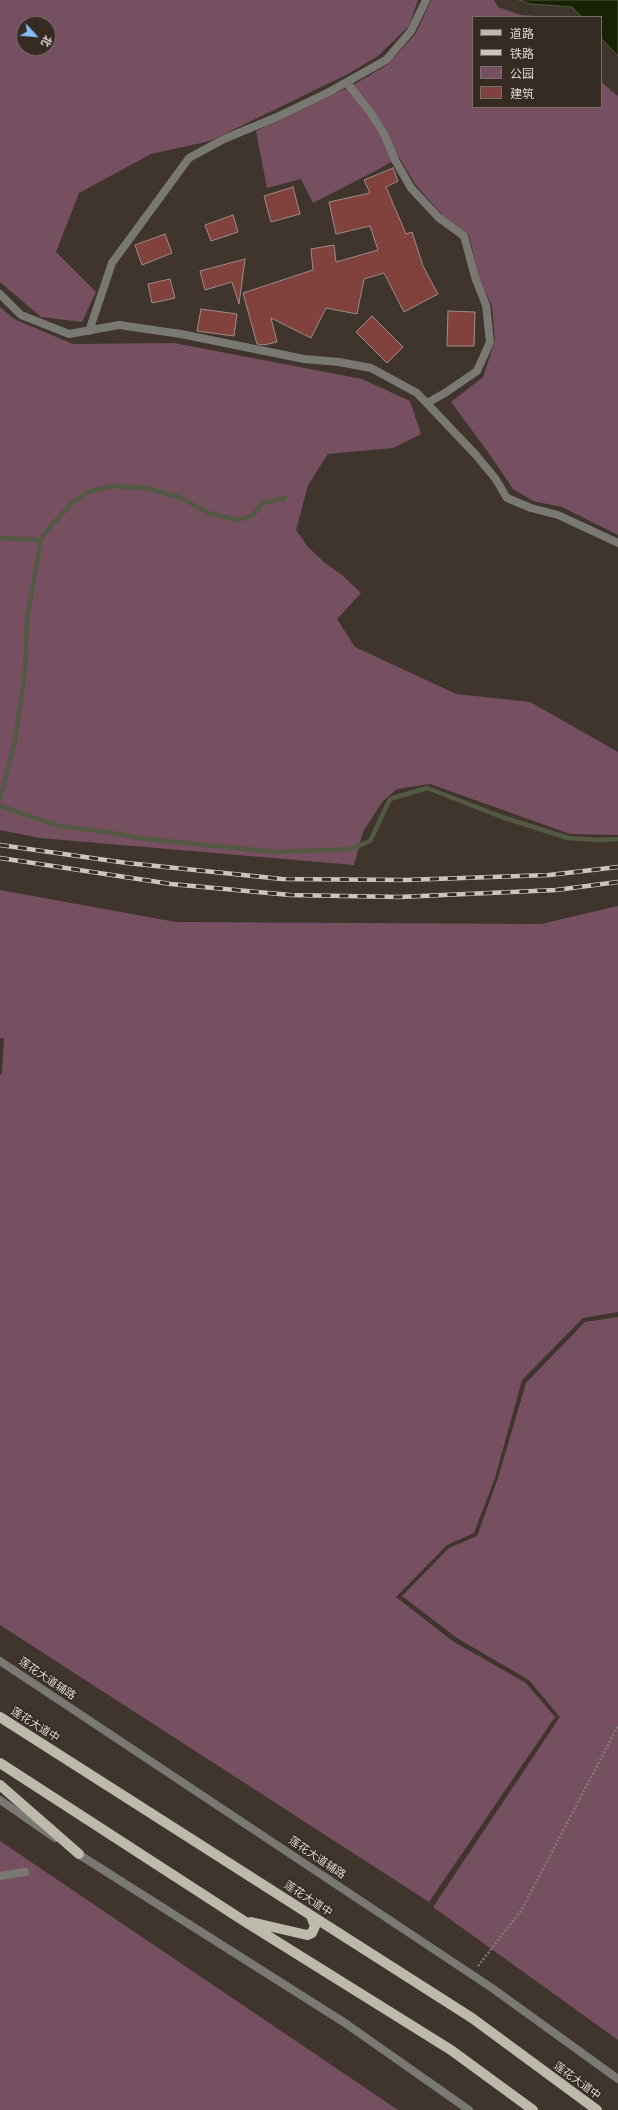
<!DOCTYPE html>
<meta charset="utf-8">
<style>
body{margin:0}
#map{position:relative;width:618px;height:2110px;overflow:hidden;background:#3f352c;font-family:"Fira Sans Condensed","Noto Sans SC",sans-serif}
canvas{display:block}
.legend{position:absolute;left:472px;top:16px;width:130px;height:92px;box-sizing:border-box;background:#352b22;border:1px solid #797069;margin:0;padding:5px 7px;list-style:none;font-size:12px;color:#dfd8d3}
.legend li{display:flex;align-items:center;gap:8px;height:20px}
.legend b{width:20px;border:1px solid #797069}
.north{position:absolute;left:16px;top:16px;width:40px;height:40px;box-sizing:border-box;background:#352b22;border:1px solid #797069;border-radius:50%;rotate:116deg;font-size:11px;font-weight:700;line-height:16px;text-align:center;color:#dfd8d3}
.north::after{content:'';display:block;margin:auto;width:14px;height:18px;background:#82bcfa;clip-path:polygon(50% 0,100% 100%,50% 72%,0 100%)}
</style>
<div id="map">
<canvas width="618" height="2110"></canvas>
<ul class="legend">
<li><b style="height:5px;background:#bdb9ac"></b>道路</li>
<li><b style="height:5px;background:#ccc5bf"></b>铁路</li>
<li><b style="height:11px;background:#765060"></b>公园</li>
<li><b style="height:11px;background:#81423d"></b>建筑</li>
</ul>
<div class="north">北</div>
</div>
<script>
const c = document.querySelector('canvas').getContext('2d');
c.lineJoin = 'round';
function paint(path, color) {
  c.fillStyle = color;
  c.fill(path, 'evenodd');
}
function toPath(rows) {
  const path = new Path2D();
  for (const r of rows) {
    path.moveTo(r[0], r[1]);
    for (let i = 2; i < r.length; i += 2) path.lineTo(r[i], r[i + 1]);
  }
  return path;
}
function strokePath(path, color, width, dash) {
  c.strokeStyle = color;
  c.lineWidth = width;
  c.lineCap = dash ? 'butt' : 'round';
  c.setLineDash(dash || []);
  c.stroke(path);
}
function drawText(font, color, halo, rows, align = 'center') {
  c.font = font + ' "Fira Sans Condensed","Noto Sans SC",sans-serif';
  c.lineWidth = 3;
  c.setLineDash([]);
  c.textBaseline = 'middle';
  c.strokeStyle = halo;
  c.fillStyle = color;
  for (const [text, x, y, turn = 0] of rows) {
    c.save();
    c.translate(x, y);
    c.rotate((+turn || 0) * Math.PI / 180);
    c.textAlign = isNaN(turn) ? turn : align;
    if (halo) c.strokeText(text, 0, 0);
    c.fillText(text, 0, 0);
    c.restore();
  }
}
const green = toPath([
 [0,0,418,0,409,26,378,56,348,74,210,141,151,154,79,193,56,252,96,292,82,322,41,317,0,282],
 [24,24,48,24,48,48,24,48],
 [431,0,494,0,498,7,521,15,552,17,473,17,473,107,601,107,601,82,618,96,618,535,562,507,533,501,513,489,488,452,451,402,483,377,495,341,492,306,479,278,469,235,443,216,415,184,399,157,381,168,313,203,301,179,267,188,256,131,353,85,387,65,416,33],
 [0,307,14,319,73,344,174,343,362,379,410,401,421,434,393,448,328,454,308,485,296,530,308,547,324,562,343,576,361,593,337,619,355,647,456,694,530,702,618,752,618,835,570,834,430,784,397,789,382,802,363,832,354,865,40,838,0,830],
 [0,890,176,922,541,924,618,906,618,1312,583,1318,522,1380,495,1478,474,1533,447,1545,396,1597,454,1642,526,1683,555,1717,429,1902,0,1625,0,1075,2,1073,4,1038,0,1038],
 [618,1317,618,2040,433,1907,560,1717,529,1680,457,1638,402,1596,449,1548,477,1536,498,1478,526,1383,585,1322],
 [0,1841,71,1889,398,2110,0,2110]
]);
const water = toPath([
 [519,0,618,0,618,56,601,38,601,17,582,17,572,7,530,4,519,0]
]);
const stream = toPath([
 [0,538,41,540,48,529,72,503,88,492,112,486,145,488,179,497,209,513,238,520,252,516,263,503,285,498],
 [0,799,15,741,25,672,27,619,41,540],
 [0,806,59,826,107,832,146,839,275,852,352,849,370,841,390,799,427,788,502,817,568,838,599,840,618,839]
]);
const building = toPath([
 [393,168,398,181,386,187,406,234,412,232,423,266,438,294,404,312,384,273,364,279,357,314,326,308,311,338,271,318,277,342,264,345,257,344,243,293,313,270,311,249,334,245,336,262,378,250,370,226,336,234,329,202,370,193,364,180,393,168],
 [293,187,300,214,271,222,264,196,293,187],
 [233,215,238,232,211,241,205,225,233,215],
 [165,234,172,253,142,265,135,245,165,234],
 [245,259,239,304,232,282,205,290,200,271,245,259],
 [170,279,175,298,152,303,148,284,170,279],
 [201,309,237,314,234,336,197,331,201,309],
 [448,311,475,312,474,346,447,346,448,311],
 [372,316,403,347,387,363,356,332,372,316]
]);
const path = toPath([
 [478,1966,521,1911,618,1726]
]);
const minor = toPath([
 [347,83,371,113,384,134,395,160,411,188,439,218,464,236,475,277,486,305,490,342,477,371,445,393,427,403],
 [0,294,21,315,69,334,119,325,181,334,304,359,339,362,371,368,417,393,475,454,495,478,507,498,531,508,558,515,618,543],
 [89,331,112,263,189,158,224,139,277,117,329,92,386,60,411,31,426,0],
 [0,1876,25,1872]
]);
const tertiary = toPath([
 [0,1661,492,1988,618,2079],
 [0,1800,55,1838],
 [75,1852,345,2023,469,2110]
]);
const primary = toPath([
 [0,1717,472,2018,597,2110],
 [0,1763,244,1921,451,2050,533,2110],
 [0,1785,79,1854],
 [251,1922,307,1935,312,1933,315,1926,311,1916]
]);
const rail = toPath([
 [0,845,127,863,282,879,405,880,549,875,618,867],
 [0,858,171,884,290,895,399,897,556,890,618,882]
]);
const streetNames = [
 ["莲花大道辅路",47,1679,34],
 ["莲花大道中",35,1725,32],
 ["莲花大道辅路",317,1858,34],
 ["莲花大道中",308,1899,33],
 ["莲花大道中",577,2081,36]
];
paint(green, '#765060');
paint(water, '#182305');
strokePath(water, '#545943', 1);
strokePath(stream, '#545943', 4.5);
paint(building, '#81423d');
strokePath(building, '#9e8c8a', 1);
strokePath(path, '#827972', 2.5, [2, 2]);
strokePath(minor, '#7a7872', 8);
strokePath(tertiary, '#7a7872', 8);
strokePath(primary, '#bdb9ac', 10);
strokePath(rail, '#ccc5bf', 4.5);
strokePath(rail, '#352b22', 3, [9]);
drawText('11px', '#dfd8d3', '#352b22', streetNames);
</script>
